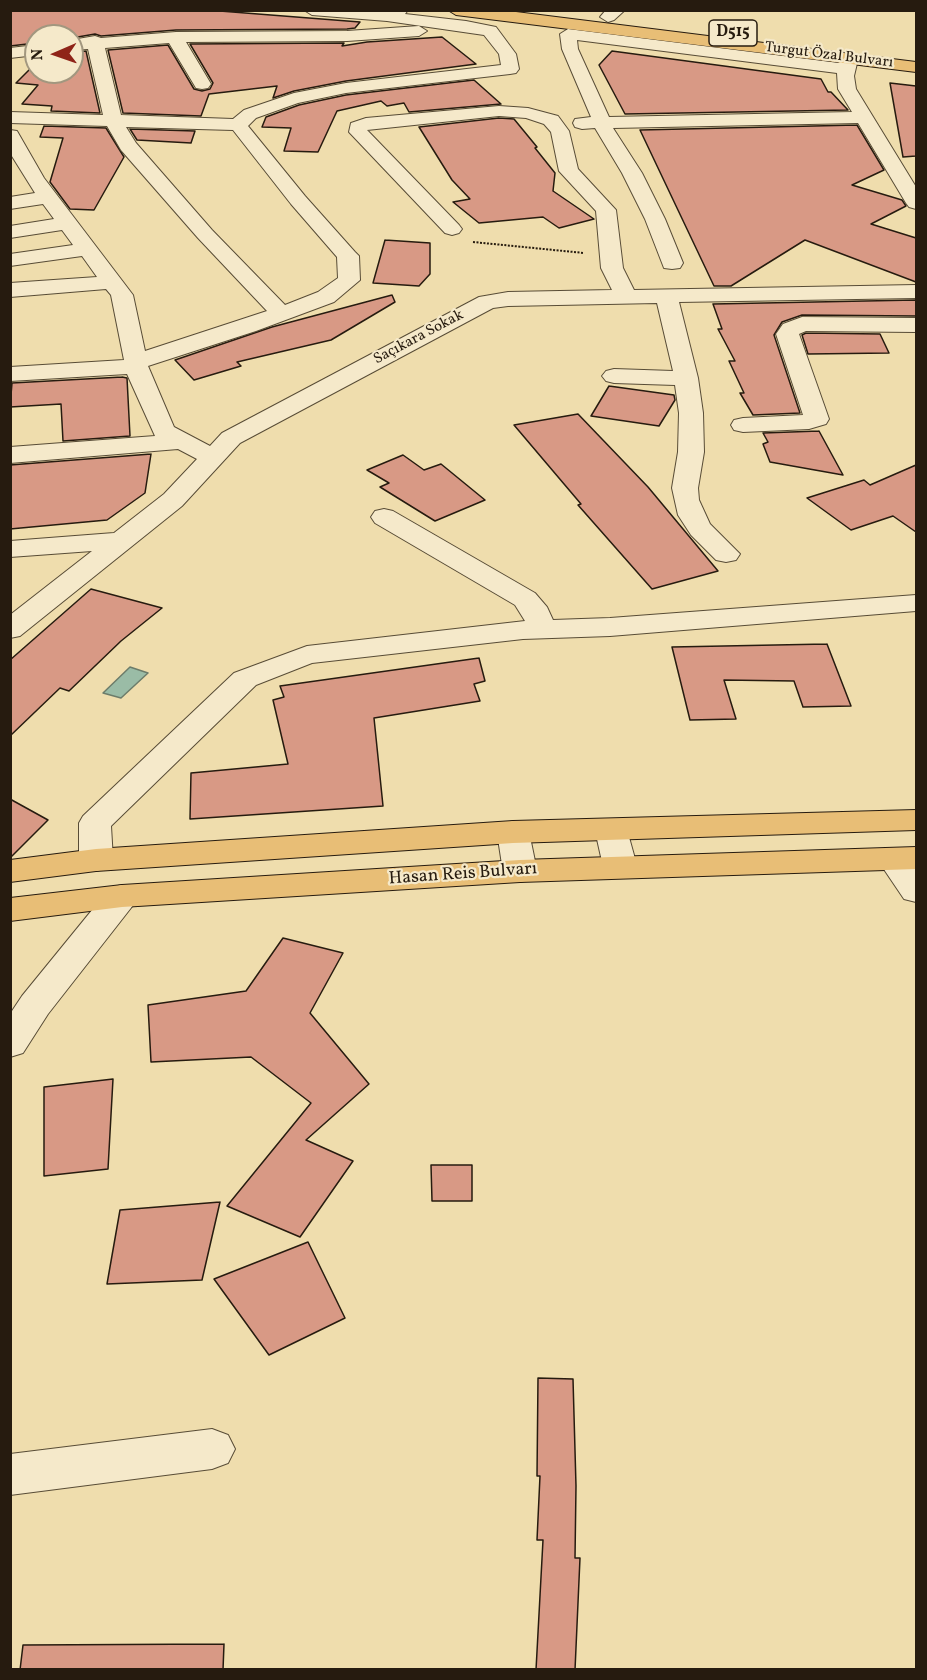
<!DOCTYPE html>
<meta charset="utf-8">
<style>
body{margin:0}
#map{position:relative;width:927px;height:1680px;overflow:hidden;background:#efddad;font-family:Vollkorn,serif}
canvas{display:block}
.frame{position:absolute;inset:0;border:12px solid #261b0f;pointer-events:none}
.north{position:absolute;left:24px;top:24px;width:60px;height:60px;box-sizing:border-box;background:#f5e9ca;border:2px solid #a2977f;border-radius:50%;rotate:268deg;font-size:16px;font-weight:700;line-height:24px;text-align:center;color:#261b0f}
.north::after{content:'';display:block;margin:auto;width:21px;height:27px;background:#8f2418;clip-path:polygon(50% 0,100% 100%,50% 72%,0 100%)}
</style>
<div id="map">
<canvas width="927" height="1680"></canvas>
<div class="frame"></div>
<div class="north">N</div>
</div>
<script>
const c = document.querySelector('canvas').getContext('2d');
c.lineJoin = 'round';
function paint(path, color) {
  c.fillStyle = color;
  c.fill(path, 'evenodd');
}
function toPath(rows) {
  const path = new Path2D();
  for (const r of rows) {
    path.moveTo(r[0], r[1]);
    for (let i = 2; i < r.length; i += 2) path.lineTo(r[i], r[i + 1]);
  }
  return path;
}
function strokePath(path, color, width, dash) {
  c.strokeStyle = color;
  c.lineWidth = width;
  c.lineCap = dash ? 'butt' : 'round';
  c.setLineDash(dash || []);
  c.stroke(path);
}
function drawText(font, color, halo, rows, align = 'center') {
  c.font = font + ' Vollkorn,serif';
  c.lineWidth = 4.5;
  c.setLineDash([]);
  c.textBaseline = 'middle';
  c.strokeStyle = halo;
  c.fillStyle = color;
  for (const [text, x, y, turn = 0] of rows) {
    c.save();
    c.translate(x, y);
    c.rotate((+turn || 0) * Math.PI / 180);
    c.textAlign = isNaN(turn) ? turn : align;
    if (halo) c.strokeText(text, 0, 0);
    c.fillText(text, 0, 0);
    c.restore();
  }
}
const water = toPath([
 [130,667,148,673,121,698,103,693,130,667]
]);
const building = toPath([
 [10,10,207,10,360,22,355,28,347,29,176,30,101,36,95,34,72,38,36,36,36,43,10,46,10,10],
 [442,37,476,64,346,81,294,91,273,98,277,86,209,94,201,116,123,113,108,50,168,45,194,89,202,91,210,89,213,83,190,44,344,43,342,46,367,42,442,37],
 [86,51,100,113,51,111,52,106,22,104,38,85,16,83,36,63,36,72,72,72,72,52,86,51],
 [612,51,821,79,828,92,831,92,848,110,625,114,599,65,612,51],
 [474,80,501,104,409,112,404,103,387,106,381,101,337,111,318,152,284,151,291,128,262,127,266,117,299,105,346,95,474,80],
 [890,83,916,86,916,156,903,157,890,83],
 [499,118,514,119,537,147,535,148,555,173,553,191,594,219,559,228,543,217,479,223,453,202,470,199,452,180,419,127,499,118],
 [857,125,884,170,852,185,902,200,906,206,871,224,916,238,916,282,805,240,731,286,714,286,640,130,857,125],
 [44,126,106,128,124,157,94,210,70,209,50,182,63,138,40,137,44,126],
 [130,129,195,131,191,143,137,140,130,129],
 [385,240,430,243,430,274,419,286,373,283,385,240],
 [392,295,395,302,331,340,237,362,241,366,194,380,175,360,272,327,392,295],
 [916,300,916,316,802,315,782,322,774,335,800,413,753,415,740,393,744,393,729,361,735,361,718,329,722,329,713,304,916,300],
 [806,333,880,334,889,353,808,354,802,335,806,333],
 [122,377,127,378,130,436,63,441,61,404,10,407,12,383,122,377],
 [609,386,674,395,675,400,659,426,591,416,609,386],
 [578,414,648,487,718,571,652,589,578,505,581,504,514,425,578,414],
 [819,431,843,475,770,462,763,444,768,442,763,433,819,431],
 [151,454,145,493,107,520,10,529,10,465,151,454],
 [403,455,424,470,441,464,485,500,435,521,380,487,389,483,367,470,403,455],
 [916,465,916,532,893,516,851,530,807,498,864,480,870,485,916,465],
 [91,589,162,608,121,641,69,691,60,688,10,736,10,660,91,589],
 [827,644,851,706,803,707,794,681,724,680,736,719,690,720,672,647,827,644],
 [479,658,485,681,474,684,480,701,374,718,383,806,190,819,191,773,288,764,273,700,284,697,280,686,479,658],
 [10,799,48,820,10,858,10,799],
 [283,938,343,953,310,1013,369,1084,306,1140,353,1161,300,1237,227,1206,311,1103,251,1057,151,1062,148,1005,246,991,283,938],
 [113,1079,108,1169,44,1176,44,1087,113,1079],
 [431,1165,472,1165,472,1201,432,1201,431,1165],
 [220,1202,202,1280,107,1284,120,1210,220,1202],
 [308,1242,345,1318,269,1355,214,1279,308,1242],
 [538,1378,573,1379,576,1486,575,1558,580,1558,575,1670,536,1670,543,1540,537,1540,540,1476,537,1476,538,1378],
 [224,1644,223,1670,20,1670,23,1645,224,1644]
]);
const path = toPath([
 [473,242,584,253]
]);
const minor = toPath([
 [304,10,408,10,405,14,466,21,496,27,516,54,519,69,516,73,510,74,346,93,298,103,256,118,248,126,305,196,355,252,359,256,360,280,334,302,256,331,148,366,174,427,210,446,222,433,479,297,508,292,612,290,601,268,596,211,559,171,551,132,544,124,526,118,499,116,367,130,459,225,462,229,459,233,452,235,445,233,349,132,351,123,366,118,499,106,528,108,558,116,569,131,578,169,616,210,623,268,634,290,916,285,916,298,679,302,698,378,703,413,704,452,698,488,699,500,710,524,740,554,736,560,726,562,716,560,691,535,678,515,672,488,678,452,679,413,675,385,614,383,606,381,602,376,606,371,614,369,673,371,657,303,508,306,493,308,240,443,182,506,20,636,10,638,10,615,92,551,10,557,10,541,114,533,164,494,197,459,178,449,10,463,10,447,155,436,127,374,10,381,10,367,124,360,111,295,106,289,10,297,10,283,97,277,82,256,10,266,10,254,73,245,62,230,10,238,10,226,54,219,43,204,10,209,10,197,35,193,10,153,10,130,17,131,44,178,133,295,145,351,267,311,198,238,121,150,107,126,10,123,10,112,103,115,88,49,72,50,72,40,95,36,101,38,176,32,347,31,419,26,427,31,419,36,347,41,186,42,211,84,208,88,202,89,196,88,169,43,105,48,121,115,233,119,244,110,294,93,346,83,501,65,499,54,484,35,387,21,312,15,304,10],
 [126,127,233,130,291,204,337,257,338,278,318,292,285,305,212,230,136,143,126,127],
 [606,10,625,10,614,20,608,22,600,17,606,10],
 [568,29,839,63,843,55,855,55,858,59,854,76,856,89,916,187,916,209,909,207,906,203,858,123,613,128,642,173,665,219,683,263,680,268,672,269,664,268,645,219,622,173,595,128,582,129,575,127,573,123,575,119,591,117,562,49,560,34,568,29],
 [577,40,837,73,838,89,852,112,609,117,578,49,577,40],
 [36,45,36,55,10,58,10,48,36,45],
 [802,317,916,318,916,332,806,331,799,334,829,419,826,424,809,429,743,432,734,430,731,425,734,420,743,418,803,415,776,334,783,324,802,317],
 [384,509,393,511,535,593,547,607,553,620,610,618,916,595,916,611,610,636,523,639,312,663,256,685,111,826,113,860,108,868,96,871,84,868,79,860,79,823,83,816,234,673,307,646,525,621,515,605,375,523,371,517,375,511,384,509],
 [611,820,623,823,627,830,637,866,632,874,620,877,608,874,603,866,595,830,599,823,611,820],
 [513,821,525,825,529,832,537,871,532,879,520,882,508,879,503,871,497,832,501,825,513,821],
 [894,848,906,851,916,867,916,902,904,899,877,859,882,851,894,848],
 [122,885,134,888,139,896,134,904,48,1014,23,1053,10,1057,10,1014,22,996,110,888,122,885],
 [212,1429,228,1435,235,1449,228,1463,212,1469,10,1495,10,1454,212,1429]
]);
const major = toPath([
 [916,810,916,830,513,843,96,871,10,882,10,860,96,849,513,821,916,810],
 [916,847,916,869,520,882,122,907,10,921,10,898,122,885,520,860,916,847]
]);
const highway = toPath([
 [448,10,500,10,916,62,916,72,456,15,448,10]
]);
const farStreetnames = [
 ["Turgut Özal Bulvarı",829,56,7],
 ["Saçıkara Sokak",419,338,-28]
];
const shields = [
 [733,33,48]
];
const shieldNames = [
 ["D515",733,33]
];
const streetNames = [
 ["Hasan Reis Bulvarı",463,875,-4]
];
paint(water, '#9abca6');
strokePath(water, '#6c7c6a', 1.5);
paint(building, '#d89985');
strokePath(building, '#261b0f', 1.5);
strokePath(minor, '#584c36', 2);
strokePath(major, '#261b0f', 2);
strokePath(highway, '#261b0f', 2);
strokePath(path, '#261b0f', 2, [2, 1.5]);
paint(minor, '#f5e9ca');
paint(major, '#e8be76');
paint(highway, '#e8be76');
drawText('15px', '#261b0f', '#f5e9ca', farStreetnames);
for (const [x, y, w] of shields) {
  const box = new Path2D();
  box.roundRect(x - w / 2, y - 13, w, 26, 4.5);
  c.fillStyle = '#f5e9ca';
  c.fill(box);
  strokePath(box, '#261b0f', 1.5);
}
drawText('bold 16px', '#261b0f', null, shieldNames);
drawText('18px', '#261b0f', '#f5e9ca', streetNames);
</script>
